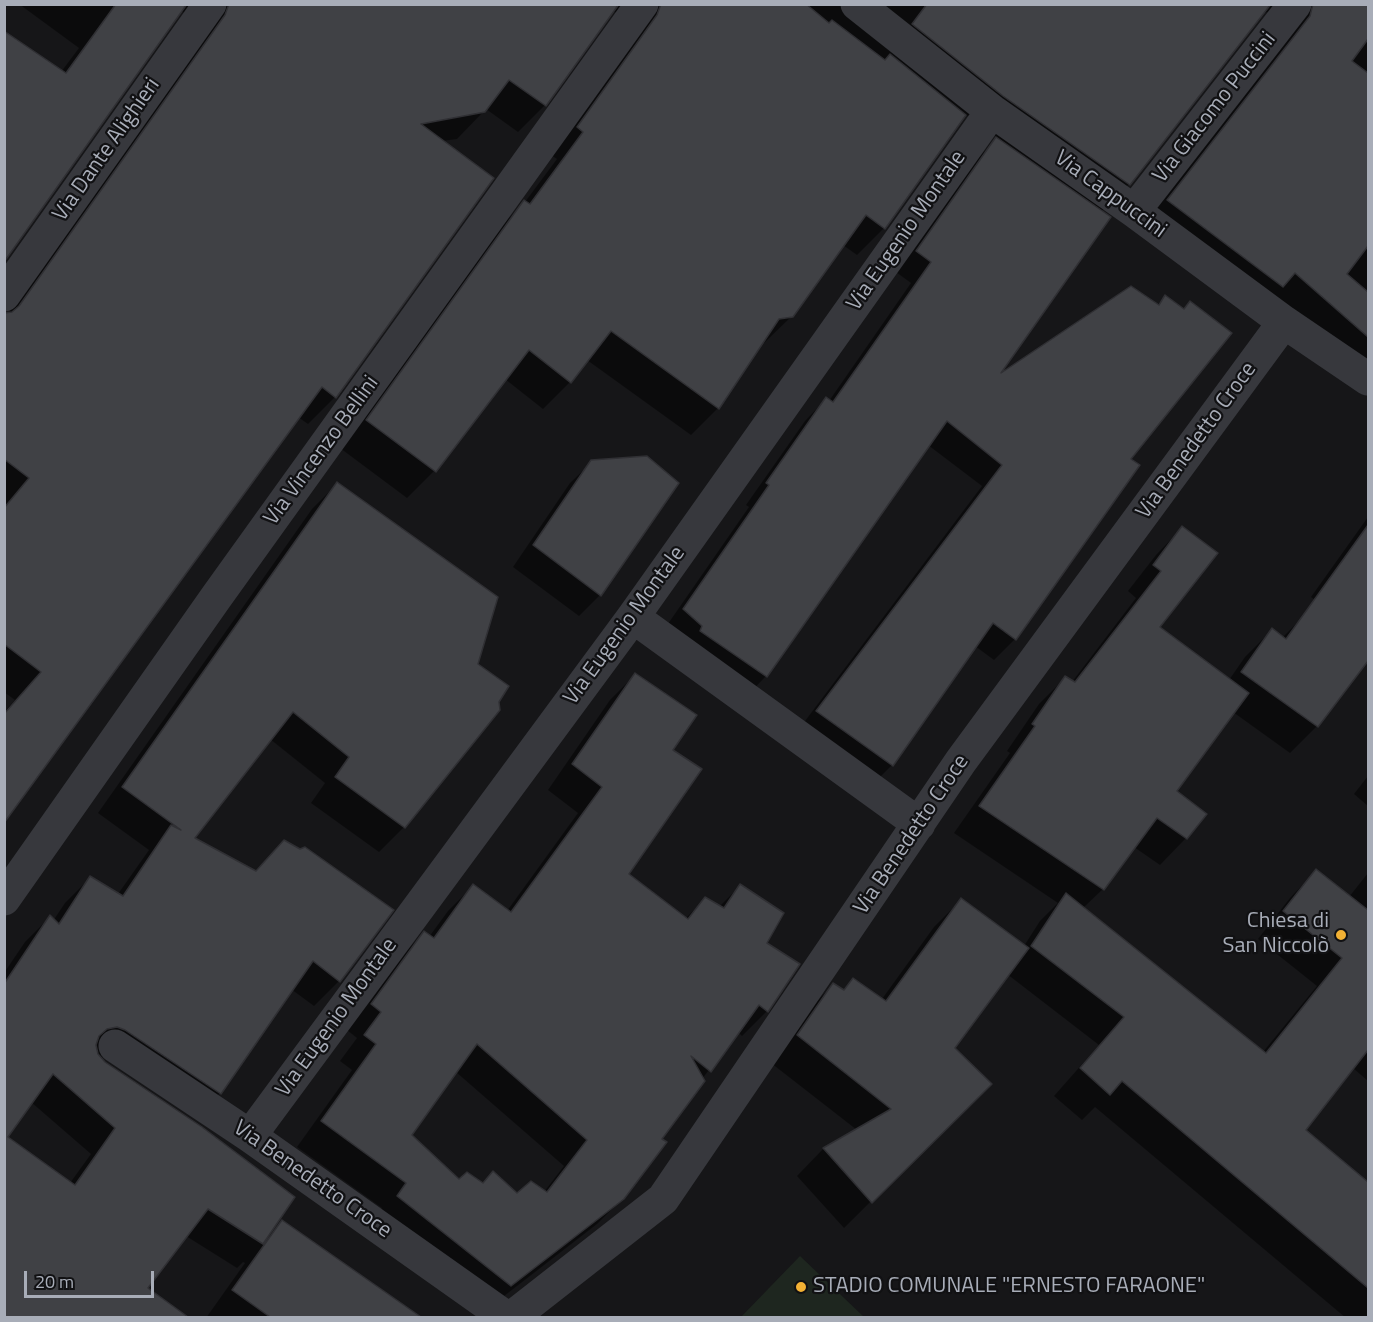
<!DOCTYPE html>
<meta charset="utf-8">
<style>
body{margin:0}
#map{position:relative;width:1373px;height:1322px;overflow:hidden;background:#161618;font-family:"Titillium Web",sans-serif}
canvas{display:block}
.frame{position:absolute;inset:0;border:6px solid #a8adb8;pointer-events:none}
.scale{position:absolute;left:24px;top:1271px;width:130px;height:27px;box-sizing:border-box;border:3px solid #a8adb8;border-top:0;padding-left:8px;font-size:18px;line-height:21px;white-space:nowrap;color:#a8adb8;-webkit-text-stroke:4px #111113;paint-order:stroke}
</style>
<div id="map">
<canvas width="1373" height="1322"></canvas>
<div class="frame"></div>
<div class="scale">20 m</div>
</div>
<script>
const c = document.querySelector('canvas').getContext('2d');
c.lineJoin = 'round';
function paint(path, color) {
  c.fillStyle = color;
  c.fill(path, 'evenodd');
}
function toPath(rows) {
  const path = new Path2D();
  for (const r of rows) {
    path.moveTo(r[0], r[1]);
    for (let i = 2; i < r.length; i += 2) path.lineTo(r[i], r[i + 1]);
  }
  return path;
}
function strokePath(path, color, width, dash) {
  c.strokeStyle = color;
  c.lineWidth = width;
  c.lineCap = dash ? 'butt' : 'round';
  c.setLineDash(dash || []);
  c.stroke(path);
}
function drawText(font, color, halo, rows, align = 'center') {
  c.font = font + ' "Titillium Web",sans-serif';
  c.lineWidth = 4.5;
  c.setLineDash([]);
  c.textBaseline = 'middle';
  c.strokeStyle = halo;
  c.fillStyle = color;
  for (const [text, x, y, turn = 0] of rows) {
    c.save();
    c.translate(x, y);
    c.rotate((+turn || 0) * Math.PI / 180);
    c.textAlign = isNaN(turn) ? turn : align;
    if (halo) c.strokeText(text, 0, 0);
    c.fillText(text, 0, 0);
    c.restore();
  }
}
const green = toPath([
 [800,1256,864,1317,741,1317]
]);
const shadow = toPath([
 [19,4,1368,4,1368,388,1141,227,1269,12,1262,13,1129,184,1101,212,996,378,1157,305,1165,297,1129,459,1015,639,994,660,975,646,892,765,871,786,796,733,982,486,928,445,766,676,745,698,663,631,749,507,746,505,805,421,826,399,829,401,911,283,896,272,976,160,998,138,965,114,884,228,857,255,843,245,792,316,764,343,761,344,718,408,691,435,587,360,570,382,543,409,505,379,434,471,407,498,340,448,498,229,525,202,557,159,551,155,626,16,615,12,611,13,545,105,518,132,486,109,457,139,442,141,335,397,308,424,298,417,4,820,4,712,15,700,4,692,4,315,7,314,199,43,194,16,183,12,179,13,4,259,61,72,79,48],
 [592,462,600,595,579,616,513,567,570,483],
 [337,484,404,827,379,852,311,803,325,783,270,739,192,838,254,872,284,842,339,981,314,1006,291,989,220,1093,195,1118,96,1053,272,1232,282,1222,418,1318,206,1318,245,1263,243,1262,237,1268,186,1236,146,1288,176,1310,170,1318,4,1318,4,973,25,942,50,917,53,921,65,903,90,878,118,894,149,850,98,813,312,509],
 [31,1102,91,1154,70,1183,6,1137],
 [1368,517,1368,638,1311,597],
 [1182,528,1158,627,1229,680,1245,657,1272,630,1282,638,1306,614,1365,663,1317,726,1290,753,1233,712,1175,791,1186,838,1160,865,1134,847,1103,889,1083,908,1263,1052,1317,986,1258,939,1290,898,1316,871,1349,897,1368,873,1368,1081,1353,1068,1304,1130,1368,1184,1368,1318,1346,1318,1095,1107,1082,1120,1054,1096,1099,1045,1007,974,953,1048,989,1084,844,1228,797,1176,823,1149,857,1130,771,1063,806,1012,833,985,842,991,854,980,882,999,934,927,961,900,1024,946,1040,921,1058,903,954,833,1010,753,1007,751,1039,704,1065,678,1072,682,1136,598,1128,591,1156,555],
 [635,675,671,750,627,875,685,919,705,899,719,907,740,886,765,944,767,1011,742,1036,738,1032,702,1079,623,1198,597,1224,486,1310,373,1222,382,1208,297,1147,352,1070,340,1061,357,1038,347,1030,399,958,424,933,429,937,448,911,473,886,507,911,578,813,548,790,610,700],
 [456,1072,564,1166,544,1192,517,1194,482,1184,459,1181,410,1135],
 [1368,776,1368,806,1354,794]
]);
const building = toPath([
 [116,4,187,4,4,262,4,31,66,73,116,4],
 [229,4,619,4,546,106,509,80,485,112,421,124,494,178,336,398,322,387,4,823,4,714,41,672,4,644,4,508,29,478,4,459,4,313,12,312,19,306,225,15,229,4],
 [661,4,806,4,829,23,832,20,885,60,890,54,966,115,885,229,866,215,793,317,779,319,719,409,611,331,571,383,529,350,436,472,366,420,524,200,530,204,583,132,577,127,657,15,661,4],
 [927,4,1271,4,1130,185,1003,96,912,24,927,4],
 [1313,4,1368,4,1368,39,1352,61,1368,73,1368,246,1347,274,1368,292,1368,337,1295,273,1283,287,1167,200,1310,16,1313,4],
 [996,137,1111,217,1001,373,1131,286,1159,305,1165,295,1184,309,1190,301,1232,333,1131,459,1140,465,1016,640,993,623,893,766,816,711,1002,465,947,421,767,677,700,631,702,626,683,609,769,485,766,483,826,397,833,402,931,262,916,251,996,137],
 [647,456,679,483,601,596,533,545,591,460,647,456],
 [337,482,498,597,478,664,509,686,499,702,500,710,405,828,335,777,349,757,293,712,195,838,256,871,284,840,300,849,305,847,394,910,340,982,313,961,221,1094,125,1030,117,1027,107,1029,99,1036,96,1045,98,1054,105,1062,202,1127,295,1197,263,1244,208,1209,148,1288,188,1317,4,1317,4,984,50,915,59,924,90,876,123,896,171,825,181,830,122,787,337,482],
 [53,1074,115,1128,75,1185,8,1137,53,1074],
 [1368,525,1368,661,1318,727,1241,672,1272,628,1286,639,1368,525],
 [1182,526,1218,553,1160,627,1249,693,1177,791,1207,814,1187,839,1157,818,1104,890,979,806,1035,726,1032,724,1065,676,1075,682,1161,571,1153,565,1182,526],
 [635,673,697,715,673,750,702,769,629,874,688,919,705,897,724,908,740,884,784,913,767,943,800,964,768,1012,759,1005,711,1072,691,1056,705,1081,662,1139,667,1142,624,1199,511,1286,397,1196,406,1183,321,1121,376,1044,364,1035,381,1012,371,1004,424,931,434,938,473,884,511,912,602,787,572,764,635,673],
 [477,1044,587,1140,547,1192,531,1181,517,1193,493,1171,483,1183,467,1172,459,1179,412,1135,477,1044],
 [1316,869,1368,910,1368,1050,1306,1130,1368,1182,1368,1288,1122,1081,1110,1095,1080,1068,1124,1017,1031,946,1066,893,1266,1053,1342,958,1283,911,1316,869],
 [961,898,1029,948,955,1048,992,1084,872,1203,823,1148,891,1109,797,1035,833,983,844,990,853,978,886,1001,961,898],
 [282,1220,421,1317,270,1317,232,1290,282,1220]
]);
const minor = toPath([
 [857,4,992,111,1134,211,1284,322,1368,379],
 [1134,211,1295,4],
 [4,295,210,4],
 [633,617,919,824],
 [4,899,217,596,642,4],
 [115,1046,250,1136,507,1318],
 [250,1136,633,617,992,111],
 [511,1318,663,1199,961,761,1284,322]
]);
const markers = [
 [1341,935,6,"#f2b134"],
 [801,1287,6,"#f2b134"]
];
const streetNames = [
 ["Via Giacomo Puccini",1215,108,-52],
 ["Via Dante Alighieri",107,150,-55],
 ["Via Cappuccini",1110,195,36],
 ["Via Eugenio Montale",907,231,-55],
 ["Via Benedetto Croce",1197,441,-54],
 ["Via Vincenzo Bellini",322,451,-54],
 ["Via Eugenio Montale",625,626,-54],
 ["Via Benedetto Croce",912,835,-56],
 ["Via Eugenio Montale",337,1018,-54],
 ["Via Benedetto Croce",312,1180,35]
];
const poiNames = [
 ["Chiesa di",1329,922],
 ["San Niccolò",1329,947],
 ["STADIO COMUNALE \"ERNESTO FARAONE\"",813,1287,"left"]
];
paint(green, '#1e261f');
paint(shadow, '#0007');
paint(building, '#404145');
strokePath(building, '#303034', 1.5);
strokePath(minor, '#37383d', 33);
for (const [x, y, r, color] of markers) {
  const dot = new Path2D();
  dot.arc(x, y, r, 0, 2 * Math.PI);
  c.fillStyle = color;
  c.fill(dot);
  strokePath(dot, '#111113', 2);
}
drawText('22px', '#a8adb8', '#111113', streetNames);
drawText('22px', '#a8adb8', '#111113', poiNames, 'right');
</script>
